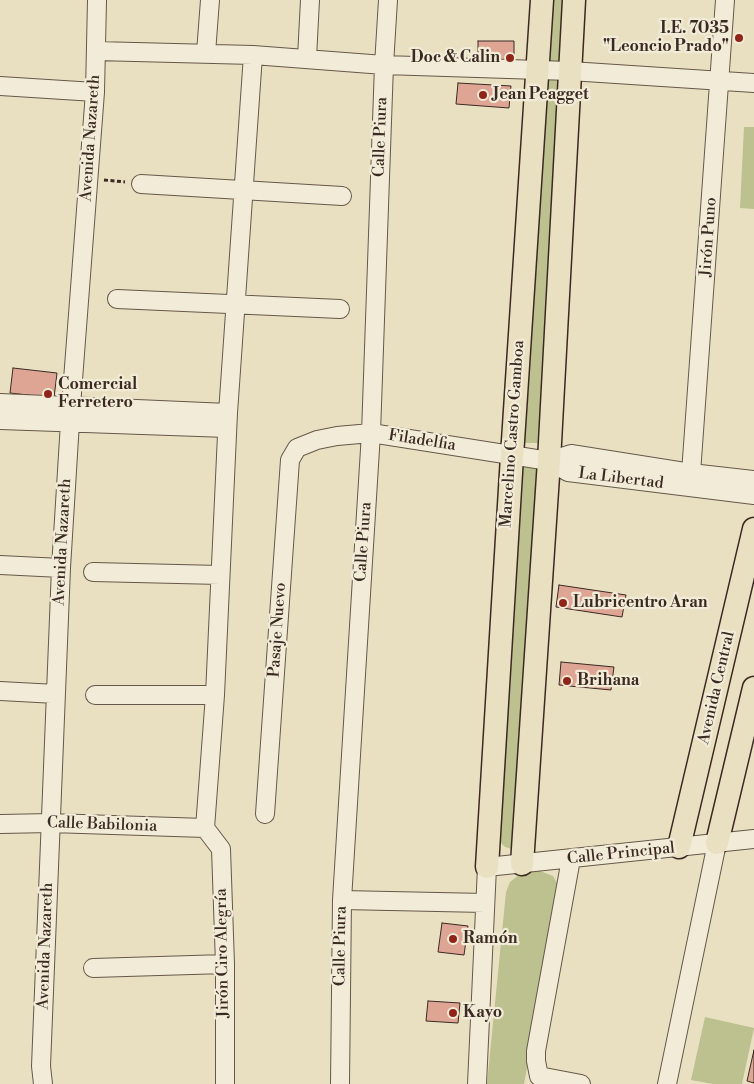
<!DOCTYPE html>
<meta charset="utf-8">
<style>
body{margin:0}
canvas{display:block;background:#e9e0c2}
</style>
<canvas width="754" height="1084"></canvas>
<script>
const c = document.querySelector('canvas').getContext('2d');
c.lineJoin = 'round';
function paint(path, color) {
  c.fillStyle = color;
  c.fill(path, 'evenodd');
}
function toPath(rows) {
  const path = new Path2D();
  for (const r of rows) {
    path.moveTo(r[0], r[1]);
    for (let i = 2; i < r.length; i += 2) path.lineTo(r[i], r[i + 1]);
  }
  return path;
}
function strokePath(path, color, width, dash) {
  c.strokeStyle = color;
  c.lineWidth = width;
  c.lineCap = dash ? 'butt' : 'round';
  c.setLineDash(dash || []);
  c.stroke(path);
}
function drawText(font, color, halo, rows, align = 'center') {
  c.font = font + ' "Libre Bodoni",serif';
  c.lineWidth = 4.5;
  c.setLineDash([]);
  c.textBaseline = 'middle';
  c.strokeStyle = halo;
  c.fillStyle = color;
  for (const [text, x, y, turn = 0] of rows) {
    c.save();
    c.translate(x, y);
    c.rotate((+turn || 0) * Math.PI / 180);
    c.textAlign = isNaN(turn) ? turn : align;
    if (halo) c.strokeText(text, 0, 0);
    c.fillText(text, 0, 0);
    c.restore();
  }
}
const green = toPath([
 [545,0,567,0,564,62,546,65],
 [561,76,539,443,524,443,518,437,540,79],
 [744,127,754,127,754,209,740,208],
 [521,462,540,468,512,849,505,847,499,841],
 [535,869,553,876,558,885,556,916,524,1084,487,1084,506,892,510,882,520,874],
 [705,1017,754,1028,742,1084,713,1084,691,1080]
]);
const building = toPath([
 [478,41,514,41,514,63,478,62,478,41],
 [458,83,511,86,509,108,456,104,458,83],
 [13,368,57,373,54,398,10,393,13,368],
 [559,585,626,595,622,617,556,607,559,585],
 [561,662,614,667,611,690,559,685,561,662],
 [442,923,468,926,464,955,438,952,442,923],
 [428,1001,460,1003,458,1023,426,1021,428,1001],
 [754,1050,754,1083,747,1081,754,1050]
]);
const path = toPath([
 [104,180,125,182]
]);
const minor = toPath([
 [96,51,253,55,384,65,570,71,754,83],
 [206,53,210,0],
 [307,58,310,0],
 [0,86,95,92],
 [141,184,342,196],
 [117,299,340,309],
 [0,403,228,413],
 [0,420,227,428],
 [549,461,571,454,691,473,754,480],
 [691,473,725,0],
 [0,565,61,568],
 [93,572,220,575],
 [0,691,56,694],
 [95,695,215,695],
 [265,814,290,460,297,448,317,440,337,436,371,433,549,461,568,472,754,495],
 [0,824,51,823,205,828],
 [205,828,215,695,228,413,253,55],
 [205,828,221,849,225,964,225,1084],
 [571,859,536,1051,536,1061,539,1076,581,1084],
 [342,900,485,903],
 [93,968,225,964],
 [43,1084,41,1066,61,568,71,406,95,92,97,0],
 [340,1084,342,900,371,433,384,65,388,0],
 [477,1084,487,867,754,839],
 [667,1084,717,843]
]);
const major = toPath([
 [717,843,754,688],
 [679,847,754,529],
 [522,864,549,461,574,0],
 [487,867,512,456,542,0]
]);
const markers = [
 [739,38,5,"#8f2418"],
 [510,58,5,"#8f2418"],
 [483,95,5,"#8f2418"],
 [48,394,5,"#8f2418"],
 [563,603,5,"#8f2418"],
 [567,681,5,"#8f2418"],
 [453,939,5,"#8f2418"],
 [453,1013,5,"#8f2418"]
];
const poiNames = [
 ["I.E. 7035",729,29,"right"],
 ["\"Leoncio Prado\"",729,47,"right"],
 ["Doc & Calin",500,58,"right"],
 ["Jean Peagget",493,95],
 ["Comercial",58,385],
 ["Ferretero",58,403],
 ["Lubricentro Aran",573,603],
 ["Brihana",577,681],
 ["Ramón",463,939],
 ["Kayo",463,1013]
];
const streetNames = [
 ["Calle Piura",381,137,-88],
 ["Avenida Nazareth",91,138,-86],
 ["Jirón Puno",709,237,-86],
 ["Marcelino Castro Gamboa",513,434,-86],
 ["Filadelfia",422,441,9],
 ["La Libertad",621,479,7],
 ["Avenida Nazareth",63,542,-87],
 ["Calle Piura",364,542,-86],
 ["Pasaje Nuevo",278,630,-86],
 ["Avenida Central",717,688,-77],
 ["Calle Babilonia",102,825,2],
 ["Calle Principal",621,854,-6],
 ["Avenida Nazareth",46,946,-88],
 ["Calle Piura",341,946,-89],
 ["Jirón Ciro Alegría",223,953,-91]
];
paint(green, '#bcc18f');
paint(building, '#dea595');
strokePath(building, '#3a2a22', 1);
strokePath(minor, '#66584a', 20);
strokePath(major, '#3a2a22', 25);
strokePath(path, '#3a2a22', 3, [4, 2.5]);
strokePath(minor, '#f1ebd7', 18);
strokePath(major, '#e9e0c2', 22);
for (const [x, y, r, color] of markers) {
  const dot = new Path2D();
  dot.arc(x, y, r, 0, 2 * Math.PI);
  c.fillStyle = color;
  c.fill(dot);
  strokePath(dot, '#f1ebd7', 2);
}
drawText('bold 16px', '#3a2a22', '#f1ebd7', poiNames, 'left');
drawText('16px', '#3a2a22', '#f1ebd7', streetNames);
</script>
